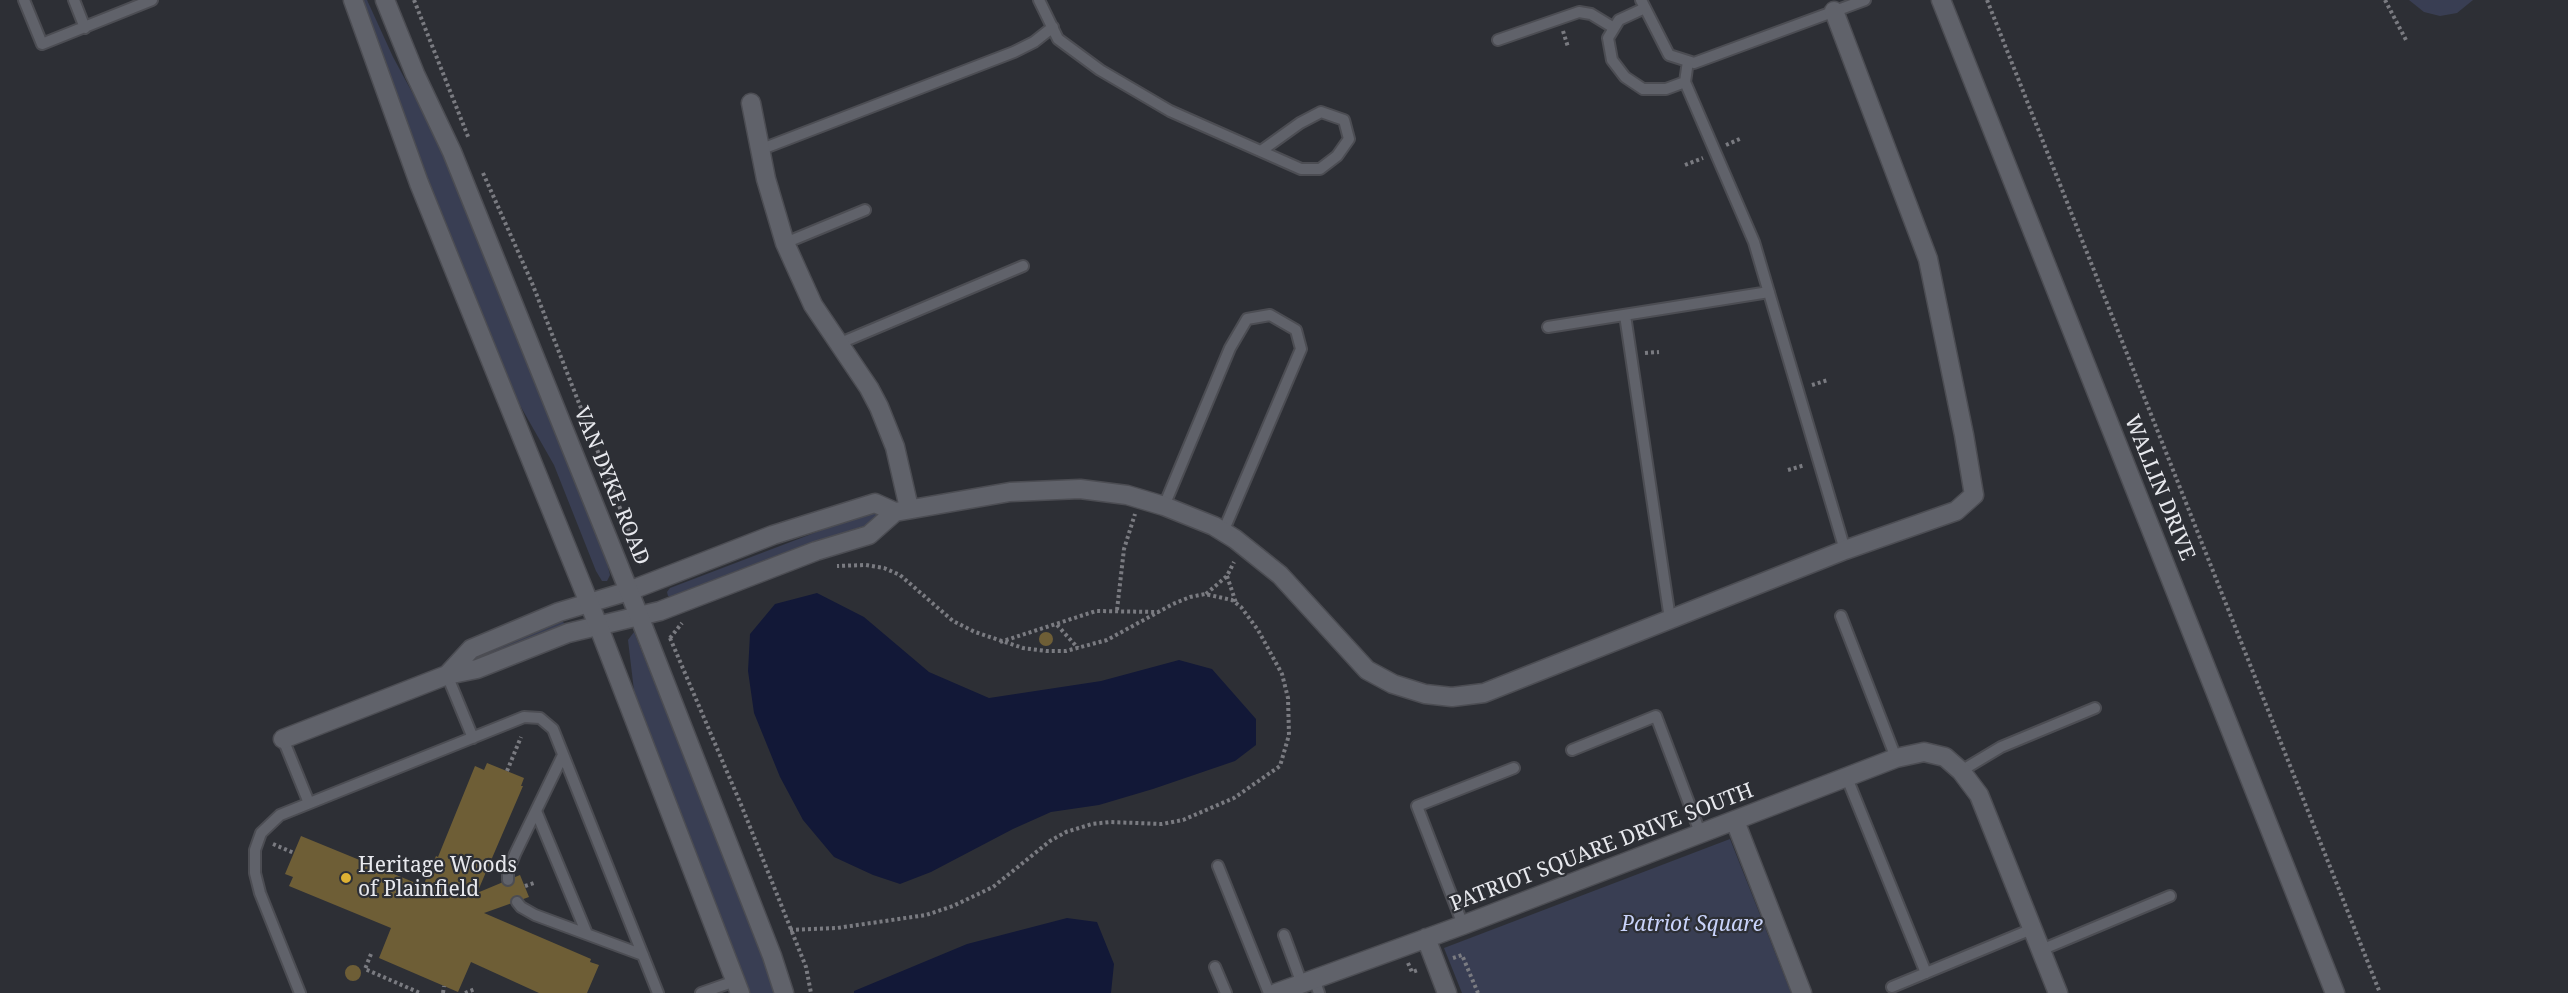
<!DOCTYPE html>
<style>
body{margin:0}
canvas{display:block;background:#2d2f35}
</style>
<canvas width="2568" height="993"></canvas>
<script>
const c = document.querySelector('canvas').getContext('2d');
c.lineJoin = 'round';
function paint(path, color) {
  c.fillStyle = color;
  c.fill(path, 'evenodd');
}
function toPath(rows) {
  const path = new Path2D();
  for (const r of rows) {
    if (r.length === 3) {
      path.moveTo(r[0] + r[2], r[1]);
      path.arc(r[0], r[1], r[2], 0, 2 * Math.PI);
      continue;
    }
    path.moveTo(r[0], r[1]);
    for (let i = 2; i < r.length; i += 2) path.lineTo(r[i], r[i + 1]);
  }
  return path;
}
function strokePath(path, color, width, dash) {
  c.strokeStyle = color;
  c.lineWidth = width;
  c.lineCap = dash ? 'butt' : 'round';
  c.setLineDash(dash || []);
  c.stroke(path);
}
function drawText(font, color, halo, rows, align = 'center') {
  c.font = font + ' "Noto Serif",serif';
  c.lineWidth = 4.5;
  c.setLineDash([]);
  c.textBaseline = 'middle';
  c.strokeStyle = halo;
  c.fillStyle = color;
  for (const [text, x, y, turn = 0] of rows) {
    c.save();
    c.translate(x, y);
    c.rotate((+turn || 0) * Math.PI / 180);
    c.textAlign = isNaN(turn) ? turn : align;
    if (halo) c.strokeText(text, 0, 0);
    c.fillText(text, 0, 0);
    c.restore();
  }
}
const green = toPath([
 [360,0,367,0,393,57,446,155,605,554,610,575,607,581,602,581,596,571,554,465,513,393,425,172],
 [2409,0,2473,0,2457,13,2440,16,2424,12],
 [878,512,881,513,870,524,811,543,672,597,668,596,667,592,670,588,856,517],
 [562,621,566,625,477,660,476,657,477,654],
 [634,632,760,946,777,993,750,993,635,699,628,640],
 [1730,839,1791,993,1462,993,1444,948]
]);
const water = toPath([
 [817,593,864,617,929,672,989,698,1101,681,1179,660,1212,669,1256,719,1256,745,1235,761,1153,789,1099,805,1051,812,1013,829,931,872,900,884,873,875,834,857,803,820,780,777,754,713,748,671,750,634,775,604],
 [1067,918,1097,922,1114,964,1111,993,854,993,854,991,967,944]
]);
const building = toPath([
 [1046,639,7],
 [487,763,524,778,521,786,523,786,477,893,520,875,529,897,484,913,591,959,590,962,599,965,587,993,539,993,471,962,458,992,379,958,391,928,289,886,293,877,285,874,301,836,423,886,436,856,438,857,475,766,484,770],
 [353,973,8]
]);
const path = toPath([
 [414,0,469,139],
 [1987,0,2380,993],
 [2385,0,2406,40],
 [1563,31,1568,47],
 [1726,145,1742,138],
 [1685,165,1703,158],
 [483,173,532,283,643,567],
 [1645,353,1659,352],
 [1812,385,1828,380],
 [1788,470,1805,465],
 [1227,576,1236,603],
 [1206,594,1227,576,1234,562],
 [1117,610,1124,549,1135,514],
 [1057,625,1078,648],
 [670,638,682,623],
 [670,638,742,807,806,967,811,993],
 [1000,642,1096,611,1158,612],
 [507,771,521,737],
 [273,844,294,853],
 [525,886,534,883],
 [790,930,837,928,926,915,953,906,993,887,1050,841,1066,832,1092,824,1110,822,1162,824,1183,820,1234,798,1280,766,1289,735,1288,698,1282,674,1258,630,1241,607,1232,600,1205,594,1190,597,1173,604,1107,640,1066,651,1046,651,1023,648,975,632,953,621,900,575,884,568,866,565,837,566],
 [371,954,365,969,420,993],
 [1453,958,1462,955,1478,993],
 [1408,963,1412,972,1418,970],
 [443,993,444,986],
 [465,993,475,989]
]);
const lane = toPath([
 [24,0,42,44,152,0],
 [74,0,85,28],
 [1039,0,1058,39,1100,70,1170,111,1301,169,1320,169,1337,156,1349,139,1344,120,1321,112,1300,123,1261,151],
 [1641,0,1669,55,1694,63,1865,0],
 [1645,8,1619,20,1608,38,1612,60,1625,77,1643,89,1666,89,1685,82,1688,61],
 [1498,40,1579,12,1591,14,1614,28],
 [1685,82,1754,242,1845,550],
 [762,149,1014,52,1034,42,1053,27],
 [785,243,865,210],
 [1625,315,1670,619],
 [1548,327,1769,292],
 [838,344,1023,266],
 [1164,506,1230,348,1247,319,1270,315,1296,330,1301,349,1223,532],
 [1841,616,1896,758],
 [447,675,473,738],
 [283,739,309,803],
 [1572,750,1656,716,1701,835],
 [1961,771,2001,747,2095,708],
 [1847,778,1926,973],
 [536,811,587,934],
 [1218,866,1269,993],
 [508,880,508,872,515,854,563,755],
 [517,902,521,907,535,915,643,955],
 [1463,925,1417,806,1514,768],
 [1284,935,1302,984],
 [2041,950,2170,896],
 [1215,967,1226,993],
 [1314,979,1319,993],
 [1892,987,2032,929],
 [300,993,260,893,255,873,255,850,261,833,280,815,524,717,540,718,553,729,658,993],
 [701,993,735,981]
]);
const street = toPath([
 [751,103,766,179,785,243,813,305,869,388,879,407,895,447,909,508],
 [447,675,471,649,559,612,629,591,773,535,875,503,895,512],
 [283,739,447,675,477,669,568,633,660,611,816,551,869,535,895,512,1010,492,1080,489,1127,495,1164,506,1214,526,1235,539,1280,575,1367,670,1393,684,1425,694,1452,697,1484,693,1845,550,1956,511,1974,495,1964,435,1928,259,1834,11],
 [1735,821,1802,993],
 [1426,938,1447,993],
 [1276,993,1463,925,1896,758,1924,752,1945,757,1961,771,1979,795,2058,993]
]);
const secondary = toPath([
 [353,0,419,183,598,625,740,993],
 [385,0,415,74,452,152,639,616,772,956,784,993],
 [1941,0,2335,993]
]);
const markers = [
 [346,878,6,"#ddb133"]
];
const streetNames = [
 ["VAN DYKE ROAD",611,486,68],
 ["WALLIN DRIVE",2159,488,68],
 ["PATRIOT SQUARE DRIVE SOUTH",1602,848,-21]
];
const poiNames = [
 ["Heritage Woods",358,866],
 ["of Plainfield",358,890]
];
const parkNames = [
 ["Patriot Square",1692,925]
];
paint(green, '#393e53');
paint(water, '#121837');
paint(building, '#6e5e36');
strokePath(lane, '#4c4d53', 14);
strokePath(street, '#4c4d53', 21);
strokePath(secondary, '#4c4d53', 21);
strokePath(path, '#7a7b81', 4, [3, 3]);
strokePath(lane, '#60626a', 10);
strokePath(street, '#60626a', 18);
strokePath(secondary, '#60626a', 18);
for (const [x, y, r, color] of markers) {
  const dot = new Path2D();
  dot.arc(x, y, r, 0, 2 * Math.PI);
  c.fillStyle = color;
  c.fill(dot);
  strokePath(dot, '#2d2f35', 2);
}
drawText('21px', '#e7e8ed', '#2d2f35', streetNames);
drawText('21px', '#e7e8ed', '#2d2f35', poiNames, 'left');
drawText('italic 21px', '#c9d3fa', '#2d2f35', parkNames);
</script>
